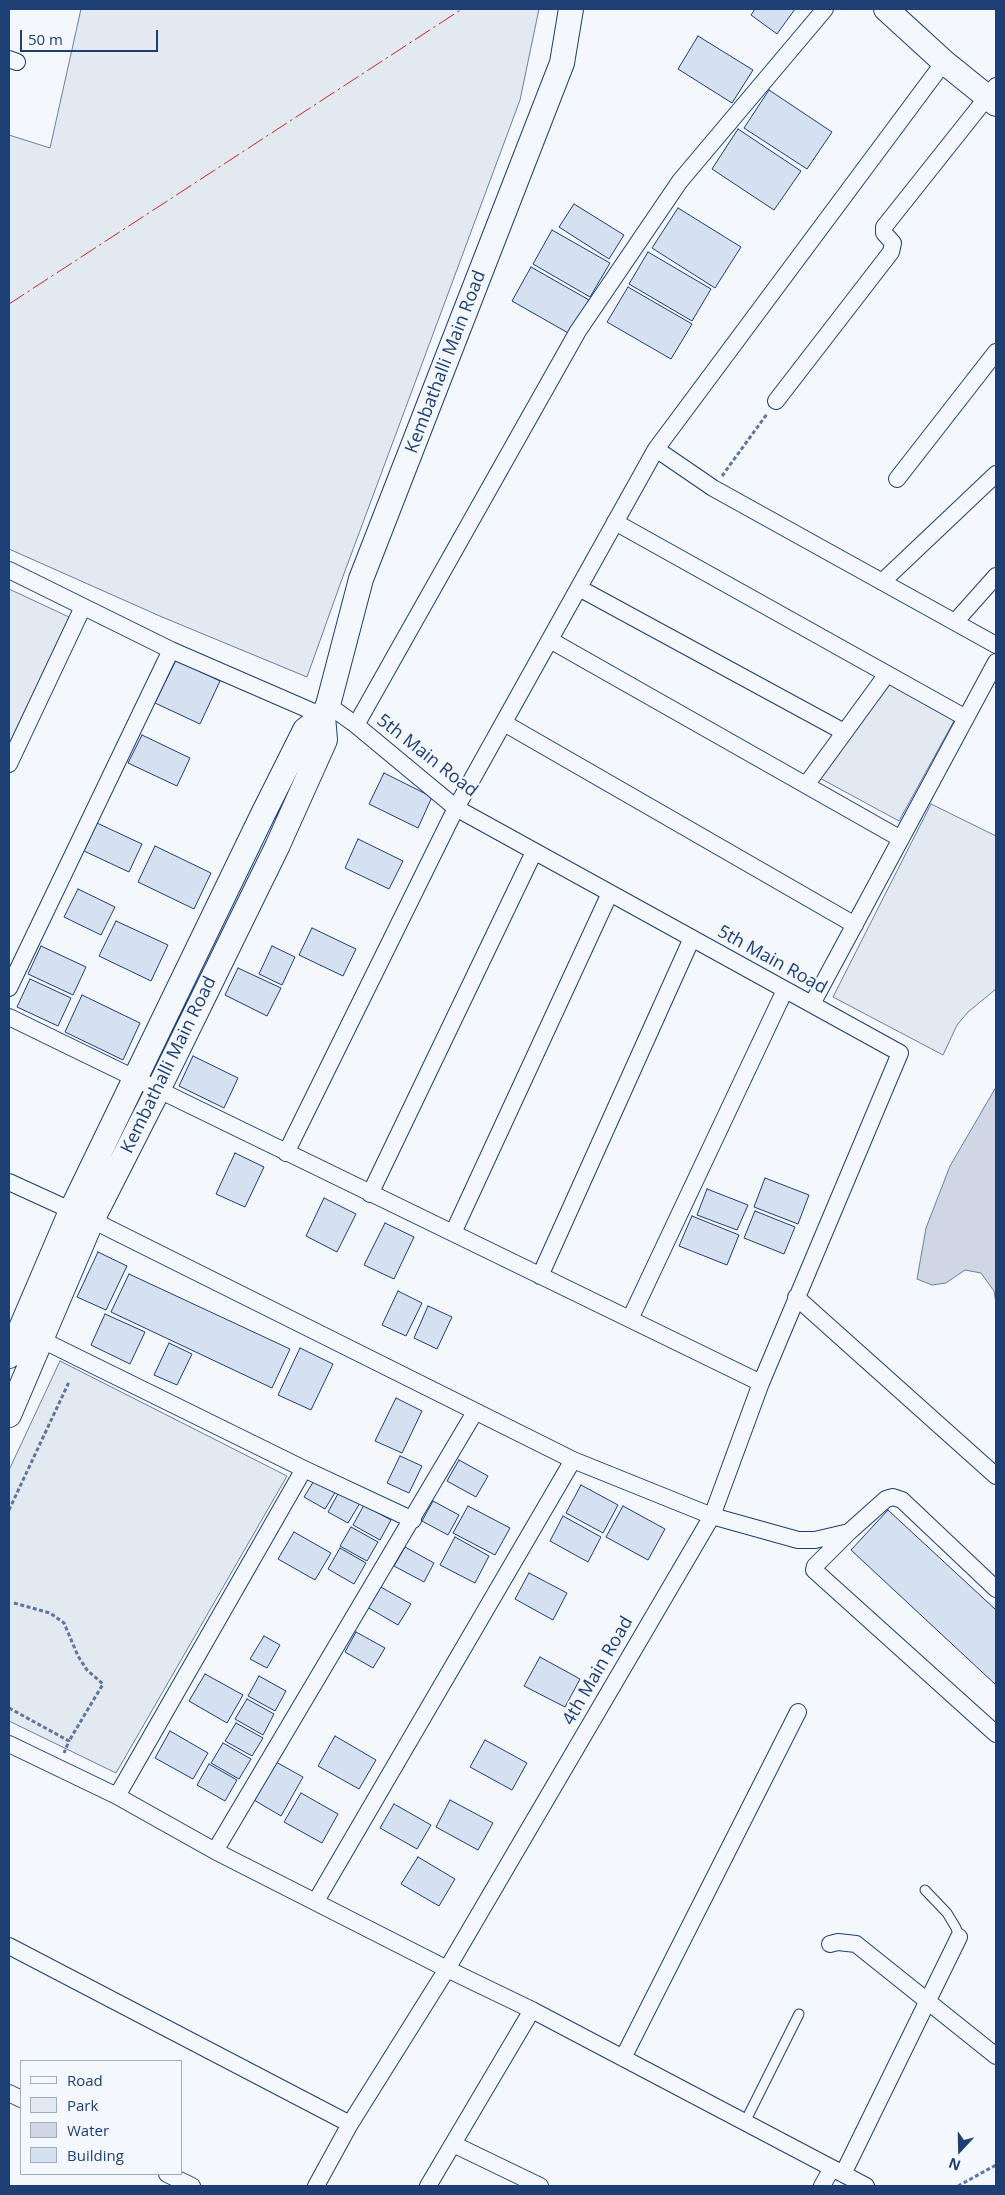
<!DOCTYPE html>
<style>
body{margin:0}
#map{position:relative;width:1005px;height:2195px;overflow:hidden;background:#f4f7fb;font-family:"Open Sans",sans-serif}
canvas{display:block}
.frame{position:absolute;inset:0;border:10px solid #1d3f73;pointer-events:none}
.legend{position:absolute;left:20px;top:2060px;width:162px;height:115px;box-sizing:border-box;background:#f4f7fb;border:1px solid #9eadc5;margin:0;padding:6px 9px;list-style:none;font-size:15px;color:#1d3f73}
.legend li{display:flex;align-items:center;gap:10px;height:25px}
.legend b{width:25px;border:1px solid #9eadc5}
.north{position:absolute;left:935px;top:2125px;width:50px;height:50px;-webkit-text-stroke:4px #f4f7fb;paint-order:stroke;rotate:201deg;font-size:14px;font-weight:700;line-height:20px;text-align:center;color:#1d3f73}
.north::after{content:'';display:block;margin:auto;width:18px;height:22px;background:#1d3f73;clip-path:polygon(50% 0,100% 100%,50% 72%,0 100%)}
.scale{position:absolute;left:20px;top:30px;width:138px;height:22px;box-sizing:border-box;border:2px solid #1d3f73;border-top:0;padding-left:6px;font-size:15px;line-height:18px;white-space:nowrap;color:#1d3f73;-webkit-text-stroke:4px #f4f7fb;paint-order:stroke}
</style>
<div id="map">
<canvas width="1005" height="2195"></canvas>
<div class="frame"></div>
<ul class="legend">
<li><b style="height:6px;background:#f4f7fb"></b>Road</li>
<li><b style="height:14px;background:#e3e9f0"></b>Park</li>
<li><b style="height:14px;background:#cfd7e4"></b>Water</li>
<li><b style="height:14px;background:#d5e0f0"></b>Building</li>
</ul>
<div class="north">N</div>
<div class="scale">50 m</div>
</div>
<script>
const c = document.querySelector('canvas').getContext('2d');
c.lineJoin = 'round';
function paint(path, color) {
  c.fillStyle = color;
  c.fill(path, 'evenodd');
}
function toPath(rows) {
  const path = new Path2D();
  for (const r of rows) {
    path.moveTo(r[0], r[1]);
    for (let i = 2; i < r.length; i += 2) path.lineTo(r[i], r[i + 1]);
  }
  return path;
}
function strokePath(path, color, width, dash) {
  c.strokeStyle = color;
  c.lineWidth = width;
  c.lineCap = dash ? 'butt' : 'round';
  c.setLineDash(dash || []);
  c.stroke(path);
}
function drawText(font, color, halo, rows, align = 'center') {
  c.font = font + ' "Open Sans",sans-serif';
  c.lineWidth = 4;
  c.setLineDash([]);
  c.textBaseline = 'middle';
  c.strokeStyle = halo;
  c.fillStyle = color;
  for (const [text, x, y, turn = 0] of rows) {
    c.save();
    c.translate(x, y);
    c.rotate((+turn || 0) * Math.PI / 180);
    c.textAlign = isNaN(turn) ? turn : align;
    if (halo) c.strokeText(text, 0, 0);
    c.fillText(text, 0, 0);
    c.restore();
  }
}
const green = toPath([
 [81,9,539,9,520,100,342,579,307,677,162,617,9,549,9,135,50,148,81,9],
 [9,589,69,617,9,744,9,589],
 [891,683,955,719,899,821,816,776,891,683],
 [931,804,996,836,996,989,968,1012,957,1025,943,1055,833,997,931,804],
 [60,1361,287,1476,116,1773,9,1721,9,1470,60,1361]
]);
const water = toPath([
 [996,1087,996,1303,994,1291,981,1273,965,1270,946,1283,932,1285,917,1279,926,1228,950,1166,996,1087]
]);
const building = toPath([
 [755,9,795,9,777,34,751,15,755,9],
 [698,36,753,70,732,103,678,69,698,36],
 [769,90,832,132,807,169,744,128,769,90],
 [738,129,801,171,774,210,712,169,738,129],
 [574,204,624,235,609,259,559,227,574,204],
 [678,208,741,247,715,288,652,248,678,208],
 [552,230,610,263,590,297,533,264,552,230],
 [648,252,711,289,692,321,629,284,648,252],
 [531,267,589,300,570,334,512,301,531,267],
 [628,287,692,324,671,359,607,322,628,287],
 [176,660,220,681,200,724,155,703,176,660],
 [142,735,190,758,177,786,128,763,142,735],
 [384,773,432,797,418,828,369,804,384,773],
 [97,823,142,844,129,872,84,851,97,823],
 [358,839,403,861,389,889,345,868,358,839],
 [155,846,211,873,194,909,138,882,155,846],
 [78,889,115,907,101,935,64,917,78,889],
 [116,921,168,945,151,981,99,956,116,921],
 [312,928,356,949,343,976,299,955,312,928],
 [41,946,86,967,73,995,28,974,41,946],
 [272,946,295,957,282,985,259,974,272,946],
 [238,968,281,988,267,1016,225,995,238,968],
 [30,979,71,998,58,1026,17,1007,30,979],
 [82,995,140,1023,123,1060,65,1032,82,995],
 [193,1056,238,1078,224,1108,179,1086,193,1056],
 [235,1153,264,1167,245,1207,216,1194,235,1153],
 [765,1178,809,1195,798,1224,754,1207,765,1178],
 [707,1189,748,1205,737,1230,697,1215,707,1189],
 [324,1198,356,1214,337,1252,306,1236,324,1198],
 [755,1211,795,1227,784,1254,744,1238,755,1211],
 [692,1216,739,1235,727,1265,679,1246,692,1216],
 [385,1223,414,1237,394,1279,364,1265,385,1223],
 [98,1252,127,1266,106,1310,77,1297,98,1252],
 [129,1274,290,1349,272,1388,111,1312,129,1274],
 [398,1291,422,1303,406,1336,382,1325,398,1291],
 [428,1306,452,1317,437,1349,414,1338,428,1306],
 [105,1314,145,1332,130,1364,91,1345,105,1314],
 [169,1343,192,1354,177,1385,154,1375,169,1343],
 [300,1348,333,1364,311,1410,278,1395,300,1348],
 [396,1398,422,1411,402,1453,375,1441,396,1398],
 [400,1456,422,1466,409,1493,387,1483,400,1456],
 [459,1460,488,1476,476,1497,447,1481,459,1460],
 [315,1479,336,1491,325,1509,304,1497,315,1479],
 [581,1485,618,1505,603,1533,566,1513,581,1485],
 [339,1492,360,1503,348,1523,328,1512,339,1492],
 [433,1501,459,1515,448,1535,422,1521,433,1501],
 [364,1505,391,1520,380,1540,353,1525,364,1505],
 [468,1506,510,1528,495,1555,453,1533,468,1506],
 [623,1506,665,1529,648,1560,606,1537,623,1506],
 [888,1510,996,1610,996,1685,851,1550,888,1510],
 [563,1516,601,1537,588,1562,550,1541,563,1516],
 [351,1527,378,1542,367,1561,340,1546,351,1527],
 [294,1532,331,1553,315,1580,278,1559,294,1532],
 [455,1537,489,1556,475,1583,440,1565,455,1537],
 [405,1547,434,1563,424,1582,394,1566,405,1547],
 [340,1548,366,1563,354,1584,328,1569,340,1548],
 [529,1573,567,1593,553,1620,515,1599,529,1573],
 [379,1586,411,1604,398,1625,367,1607,379,1586],
 [356,1632,385,1648,373,1668,345,1652,356,1632],
 [264,1636,280,1645,267,1668,250,1659,264,1636],
 [540,1657,580,1679,565,1707,524,1686,540,1657],
 [205,1674,243,1695,227,1723,189,1701,205,1674],
 [259,1676,286,1691,275,1711,248,1696,259,1676],
 [247,1699,274,1714,263,1735,235,1719,247,1699],
 [236,1723,263,1738,252,1756,225,1741,236,1723],
 [170,1731,208,1753,193,1779,155,1758,170,1731],
 [335,1736,376,1760,359,1789,318,1766,335,1736],
 [485,1740,527,1763,512,1790,470,1767,485,1740],
 [223,1743,251,1759,239,1779,211,1763,223,1743],
 [276,1762,303,1777,281,1816,254,1800,276,1762],
 [209,1764,237,1780,225,1801,197,1785,209,1764],
 [301,1793,338,1814,322,1843,284,1822,301,1793],
 [450,1800,493,1823,478,1850,436,1827,450,1800],
 [394,1804,431,1825,417,1849,380,1828,394,1804],
 [418,1857,455,1879,439,1906,401,1884,418,1857]
]);
const path = toPath([
 [722,476,767,414],
 [9,1510,69,1382],
 [14,1603,50,1613,64,1623,78,1656,87,1670,103,1684,69,1741],
 [9,1708,69,1741,64,1753],
 [958,2186,996,2165]
]);
const lane = toPath([
 [925,1890,947,1913,956,1928,959,1937],
 [745,2122,799,2014]
]);
const street = toPath([
 [9,59,17,62],
 [776,401,891,252,893,243,884,233,884,227,996,86],
 [656,449,713,488,996,645],
 [897,479,996,352],
 [615,522,966,718],
 [9,570,171,650,323,716],
 [882,582,996,474],
 [579,588,844,732],
 [955,622,996,576],
 [550,640,901,839],
 [504,723,855,925],
 [356,725,578,331,680,181,825,9],
 [9,764,83,607],
 [806,785,887,674],
 [9,988,171,650],
 [812,1004,996,662],
 [9,1017,761,1383],
 [286,1153,456,808,656,449,944,62],
 [9,1182,92,1220,573,1460,712,1516,798,1540,815,1540,849,1532],
 [370,1194,534,852],
 [453,1233,610,893],
 [540,1276,692,938],
 [796,1297,996,1476],
 [630,1319,785,990],
 [42,1340,304,1469,413,1520],
 [996,1589,902,1500,893,1497,886,1499,849,1532,815,1566,814,1570,996,1734],
 [9,1744,117,1796,215,1851,447,1969,532,2010,866,2186],
 [117,1796,304,1469],
 [215,1851,475,1412],
 [316,1901,573,1460],
 [830,1944,838,1942,856,1944,996,2056],
 [9,1946,350,2124],
 [623,2058,798,1712],
 [9,2093,21,2099],
 [453,2144,540,2186],
 [167,2174,192,2186],
 [843,2174,959,1937],
 [316,2186,350,2124,447,1969,712,1516,761,1383,900,1053,456,808,356,725,328,705],
 [428,2186,532,2010],
 [822,2186,832,2168]
]);
const secondary = toPath([
 [886,9,944,62,996,104],
 [9,1356,71,1211,263,814,305,730,323,716],
 [9,1415,92,1220,158,1090,277,847,325,740,323,716,328,705,361,579,562,63,571,9]
]);
const power = toPath([
 [9,304,462,9]
]);
const streetNames = [
 ["Kembathalli Main Road",446,362,-69],
 ["5th Main Road",427,756,38],
 ["5th Main Road",772,960,29],
 ["Kembathalli Main Road",169,1065,-64],
 ["4th Main Road",598,1671,-60]
];
paint(green, '#e3e9f0');
strokePath(green, '#687fa3', 1);
paint(water, '#cfd7e4');
strokePath(water, '#687fa3', 1);
paint(building, '#d5e0f0');
strokePath(building, '#1d3f73', 1);
strokePath(lane, '#1d3f73', 11);
strokePath(street, '#1d3f73', 18);
strokePath(secondary, '#1d3f73', 26);
strokePath(path, '#5e769c', 3, [4, 2.5]);
strokePath(lane, '#f4f7fb', 9);
strokePath(street, '#f4f7fb', 16);
strokePath(secondary, '#f4f7fb', 24);
strokePath(power, '#c62828', 1, [18, 4, 2.5, 4]);
drawText('18px', '#1d3f73', '#f4f7fb', streetNames);
</script>
